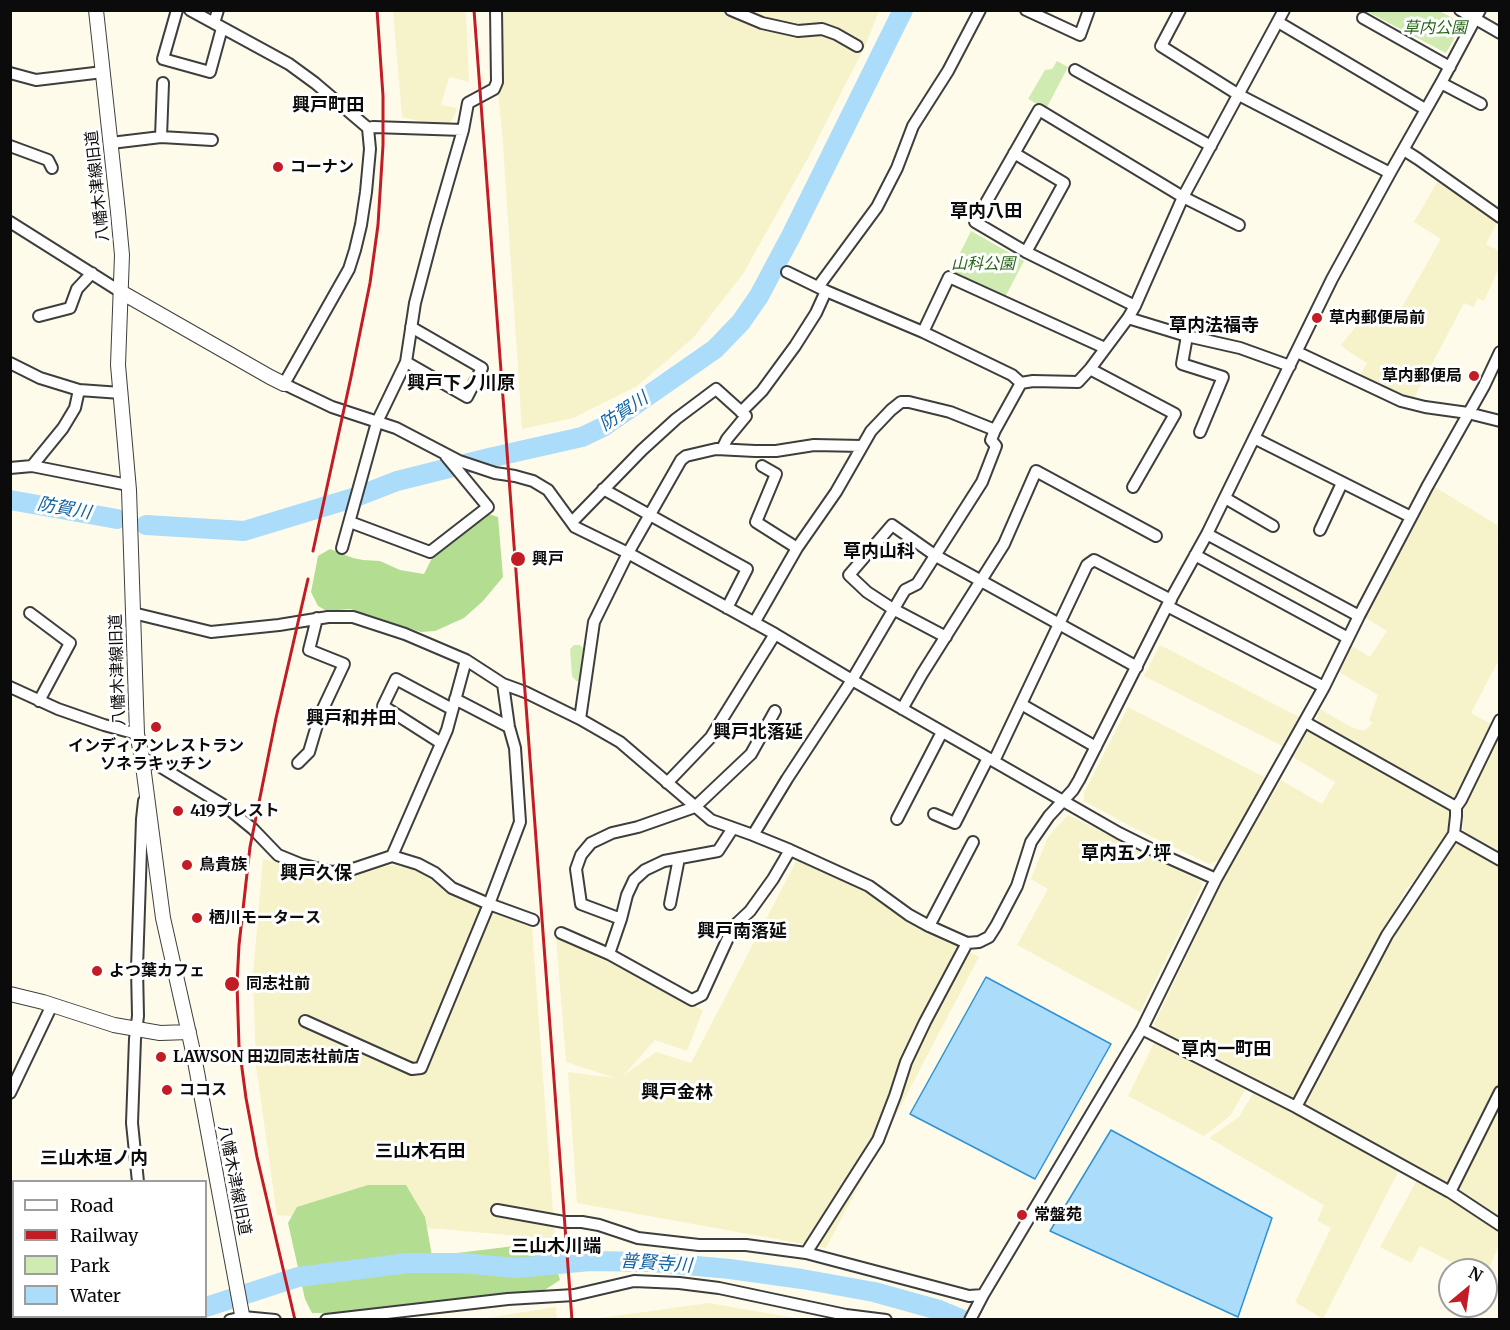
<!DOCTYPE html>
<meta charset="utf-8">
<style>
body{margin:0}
#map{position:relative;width:1510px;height:1330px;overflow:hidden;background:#fffbea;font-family:Merriweather,serif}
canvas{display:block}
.frame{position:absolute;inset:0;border:12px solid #0b0b0b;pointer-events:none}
.legend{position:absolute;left:12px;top:1180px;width:195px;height:138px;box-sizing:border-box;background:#fff;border:2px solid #9d9d9d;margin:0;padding:8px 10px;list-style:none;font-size:18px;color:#0b0b0b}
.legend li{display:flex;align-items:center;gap:12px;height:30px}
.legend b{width:30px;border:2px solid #9d9d9d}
.north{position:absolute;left:1438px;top:1258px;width:60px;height:60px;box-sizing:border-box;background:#fff;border:2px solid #9d9d9d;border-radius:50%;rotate:29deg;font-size:16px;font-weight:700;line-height:24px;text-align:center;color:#0b0b0b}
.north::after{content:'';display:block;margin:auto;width:21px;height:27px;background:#c21c25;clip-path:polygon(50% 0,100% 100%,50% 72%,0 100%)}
</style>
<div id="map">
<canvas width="1510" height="1330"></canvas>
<div class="frame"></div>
<ul class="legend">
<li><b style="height:8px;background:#fff"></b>Road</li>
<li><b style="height:8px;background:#c21c25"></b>Railway</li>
<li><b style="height:16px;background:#d0ebb2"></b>Park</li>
<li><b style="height:16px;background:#abdcfa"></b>Water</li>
</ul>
<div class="north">N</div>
</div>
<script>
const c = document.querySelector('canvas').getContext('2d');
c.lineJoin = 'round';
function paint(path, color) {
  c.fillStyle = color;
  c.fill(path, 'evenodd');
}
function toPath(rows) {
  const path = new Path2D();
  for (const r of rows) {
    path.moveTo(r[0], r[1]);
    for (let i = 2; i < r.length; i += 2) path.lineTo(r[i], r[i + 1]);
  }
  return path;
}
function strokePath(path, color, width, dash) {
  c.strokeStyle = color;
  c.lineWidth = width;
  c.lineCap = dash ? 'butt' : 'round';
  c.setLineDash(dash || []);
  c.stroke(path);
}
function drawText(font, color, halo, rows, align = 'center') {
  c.font = font + ' Merriweather,"Noto Sans JP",serif';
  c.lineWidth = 6;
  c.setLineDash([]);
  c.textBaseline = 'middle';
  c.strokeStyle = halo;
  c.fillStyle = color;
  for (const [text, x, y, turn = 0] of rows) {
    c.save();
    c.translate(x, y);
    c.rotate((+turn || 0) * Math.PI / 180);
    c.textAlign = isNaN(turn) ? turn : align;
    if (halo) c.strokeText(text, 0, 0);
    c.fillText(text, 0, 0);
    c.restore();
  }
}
const farmland = toPath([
 [393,11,466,11,469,82,449,77,441,105,457,108,454,117,449,123,428,123,402,117],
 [489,11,879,11,866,44,809,156,743,274,693,338,637,386,573,418,522,429,502,130],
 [1440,177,1498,221,1486,244,1499,251,1499,268,1484,301,1478,298,1473,307,1464,303,1413,400,1360,376,1367,363,1348,351,1341,345,1366,314,1390,328,1441,239,1414,222],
 [1433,486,1499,526,1499,537,1497,541,1500,542,1499,664,1497,663,1471,713,1491,724,1455,799,1451,800,1319,722,1317,715,1320,709,1351,727,1364,731,1373,723,1369,720,1378,695,1339,672,1352,646,1370,657,1387,631,1366,618],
 [1160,645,1301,718,1284,747,1144,676],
 [1128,707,1266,778,1218,861,1209,864,1134,828,1084,801,1084,793],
 [1312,728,1453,812,1450,829,1444,841,1404,893,1372,956,1294,1101,1158,1034,1154,1024,1220,886,1281,780,1322,804,1335,782,1293,757,1309,729],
 [1499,733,1499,855,1463,832,1463,808],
 [1068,815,1200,881,1202,886,1140,1012,1017,945,1048,889,1031,879,1048,837],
 [1455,840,1499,865,1499,1086,1448,1185,1393,1158,1305,1106,1414,895],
 [800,854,979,957,826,1248,577,1203,568,1072,615,1078,566,1062,556,937,622,969,683,1001,703,1010,687,1051,655,1040,623,1076,656,1052,691,1063],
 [263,859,335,877,392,865,415,869,452,895,532,928,555,1239,277,1215,256,1066,253,974],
 [1155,1041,1247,1087,1230,1116,1204,1136,1128,1096],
 [1255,1090,1296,1109,1399,1170,1323,1319,1295,1302,1331,1228,1317,1221,1324,1205,1209,1138,1239,1117],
 [1499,1105,1499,1222,1458,1193,1457,1187],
 [1417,1180,1454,1201,1499,1229,1499,1245,1486,1275,1486,1270,1467,1270,1420,1246,1411,1263,1380,1247],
 [709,1303,801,1319,592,1319],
 [556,1307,557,1319,480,1319]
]);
const green = toPath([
 [1366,11,1439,11,1463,23,1446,53],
 [1057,61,1068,67,1046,109,1028,99,1045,70,1052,69],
 [971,231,1024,261,1004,299,950,273],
 [574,645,580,645,583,648,580,681,576,681,572,676,570,649]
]);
const forest = toPath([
 [489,514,498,517,503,577,483,601,464,618,435,631,421,632,350,609,327,611,318,606,311,592,318,556,330,549,353,558,363,560,380,561,400,570,424,574,431,560,476,522],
 [368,1185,406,1185,425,1217,432,1256,548,1242,560,1280,537,1295,492,1295,374,1313,312,1313,305,1299,288,1223,297,1207]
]);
const water = toPath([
 [986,977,1111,1044,1035,1179,910,1114,986,977],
 [1111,1130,1272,1218,1238,1317,1050,1231,1111,1130]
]);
const river = toPath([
 [10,500,117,519],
 [146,525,244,531,356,497,397,481,489,458,582,437,603,427,715,349,741,322,759,296,791,236,903,10],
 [206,1307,298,1277,408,1263,461,1263,517,1268,590,1261,653,1262,730,1269,802,1279,874,1292,939,1310,963,1320],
 [169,1320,178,1316]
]);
const minor = toPath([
 [177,10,163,59,210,72,222,28],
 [190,10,289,64,315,83,368,128,370,149,366,192,361,225,355,250,349,269,284,384,332,407,396,428,459,461,495,473,515,476,533,481,548,490,575,527,628,553,775,634,852,680,1119,833,1169,858,1216,879],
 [731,10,762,23,798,31,822,29,836,34,857,46],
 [1026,10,1080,35,1089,10],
 [1180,10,1161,46,1239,95,1390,173],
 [1460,10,1500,33],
 [1363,18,1450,67],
 [1278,22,1425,109],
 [214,23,218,10],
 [1075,70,1211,146],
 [10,73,36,80,103,72],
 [1441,83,1481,104],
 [368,128,373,127,463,130],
 [161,137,163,83],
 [111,143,161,137,212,140],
 [10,146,48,160,52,168],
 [1404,150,1418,159,1500,217],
 [1014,153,1064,183,1026,252],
 [10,222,121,292],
 [818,287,877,207,897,168,913,126,948,71,980,10],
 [826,291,923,332,1012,375,1021,383],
 [1135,306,1026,252,975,222,1039,110,1183,197,1239,225],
 [39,316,70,308,77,289,92,273],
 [1128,318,1187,336,1240,348,1290,366],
 [923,332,949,277,1105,348],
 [1187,336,1182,364,1223,377,1200,432],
 [1297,352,1401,401,1425,407,1468,413,1500,421],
 [406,362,467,397,482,368,411,327],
 [10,363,40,378,79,390,121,393],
 [1090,369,1175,414,1133,487],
 [741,412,762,391,795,346,816,313,826,291,787,272],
 [1254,438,1411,517],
 [32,466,63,428,75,408,79,390],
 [762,466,776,474,756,522,797,548],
 [10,468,32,466,128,485],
 [603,489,747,569,727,608],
 [1225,498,1273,526],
 [350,522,430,552,488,507,446,456],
 [572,522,642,450,676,419,716,389,746,416,727,439,722,449],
 [1320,530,1342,483],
 [1207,534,1359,616],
 [342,548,377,422,406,362,415,303,435,227,463,130,468,103,494,89,497,82,496,10],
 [1195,555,1348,638],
 [1167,606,1324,687],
 [30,613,70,643,39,701],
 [133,613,211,632,279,625,328,617,353,617,405,634,466,660,503,684,525,692,580,719,620,742,711,820,753,835,790,850,869,886,909,915,929,926,967,943,979,942,989,937,996,926,1017,886,1031,842,1049,816,1073,790,1079,780,1167,606,1207,534,1332,279,1390,173,1441,83,1480,10],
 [754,623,797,548,836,492,871,431,891,410,901,402,909,402,950,412,995,430],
 [946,637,893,609,867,592,849,575,892,525,936,556,1137,667],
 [10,687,58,709,104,725,137,734],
 [455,699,509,727],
 [1021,704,1096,747],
 [902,709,922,674,1004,544,1036,471,1156,536],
 [580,719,594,622,628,553,681,460,686,456,716,449,755,451,776,451,814,445,862,446],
 [1305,722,1456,807],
 [441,743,383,706,396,679,452,709],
 [142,758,151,761,225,806,253,829,278,855,300,864,332,872,353,869,392,856,418,864,435,873,452,888,489,904,533,920],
 [994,761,1087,565,1094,560,1171,600],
 [298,763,309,752,320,715,344,664,309,650,317,618],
 [667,783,711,737,775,634],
 [934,814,955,823,988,758],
 [897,819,942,732],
 [1454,834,1500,860],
 [753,835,787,779,852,680,905,590,917,584,982,482,996,446,991,440,995,430,1021,383,1033,381,1078,382,1090,369,1128,318,1135,306,1183,197,1284,10],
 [392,856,447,730,466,660],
 [670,904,679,858],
 [621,919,581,904,576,869,581,855,591,843,612,833,638,827,695,807,751,754,775,711],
 [929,926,973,842],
 [561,933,609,954,692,1000,702,995,733,927,750,911,773,879,790,850],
 [609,954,621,919,627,895,634,880,645,870,664,861,718,851,733,828],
 [305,1021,412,1069,421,1068,489,904,520,822,515,748,509,727,503,684],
 [1142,1029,1296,1107,1450,1192,1500,1225],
 [10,1093,52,1005],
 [1296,1107,1387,935,1454,834,1456,816,1456,807,1461,800,1500,720],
 [138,1182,132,1123,135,1039,138,1016,137,968,142,819,144,801],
 [1450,1192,1500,1092],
 [497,1210,564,1222,582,1222,599,1225,638,1238,699,1245,746,1245,806,1253,969,1296,983,1295],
 [806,1253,878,1140,895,1096,906,1062,925,1022,967,943],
 [167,1316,168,1320],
 [230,1320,243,1317,275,1320],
 [326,1320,508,1299,574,1295,634,1281,679,1283,719,1288,846,1315,886,1320],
 [970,1320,983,1295,1142,1029,1216,879,1324,687,1359,616,1427,487,1484,386,1500,352]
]);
const tertiary = toPath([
 [96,10,118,212,122,255,118,365,129,490,137,734,142,758,163,918,194,1056,243,1320],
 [121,292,270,377,284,384],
 [10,994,43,1002,114,1025,160,1033,189,1032]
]);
const rail = toPath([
 [474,10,572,1320],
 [313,551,351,377,370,283,378,225,383,145,383,96,377,10],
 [295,1320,257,1157,246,1098,239,1046,237,984,239,945,250,847,276,718,308,579]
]);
const markers = [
 [278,167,6,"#c21c25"],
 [1317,318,6,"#c21c25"],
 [1474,376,6,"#c21c25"],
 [518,559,8,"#c21c25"],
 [156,727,6,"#c21c25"],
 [178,811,6,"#c21c25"],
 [187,865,6,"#c21c25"],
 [197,918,6,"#c21c25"],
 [97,971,6,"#c21c25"],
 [232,984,8,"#c21c25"],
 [161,1057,6,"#c21c25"],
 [167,1090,6,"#c21c25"],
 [1022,1215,6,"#c21c25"]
];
const parkNames = [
 ["草内公園",1435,28],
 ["山科公園",983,264]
];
const poiNames = [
 ["コーナン",290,167],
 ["草内郵便局前",1329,318],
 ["草内郵便局",1462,376,"right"],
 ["興戸",532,559],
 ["インディアンレストラン",156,746,"center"],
 ["ソネラキッチン",156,764,"center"],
 ["419プレスト",190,811],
 ["鳥貴族",199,865],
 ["栖川モータース",209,918],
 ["よつ葉カフェ",109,971],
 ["同志社前",246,984],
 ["LAWSON 田辺同志社前店",173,1057],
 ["ココス",179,1090],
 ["常盤苑",1034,1215]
];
const streetNames = [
 ["八幡木津線旧道",98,186,-96],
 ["八幡木津線旧道",118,670,-92],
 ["八幡木津線旧道",234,1180,79]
];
const neighbourhoodNames = [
 ["興戸町田",328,106],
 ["草内八田",986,212],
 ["草内法福寺",1214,326],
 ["興戸下ノ川原",461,384],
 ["草内山科",879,552],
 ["興戸和井田",351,719],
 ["興戸北落延",758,733],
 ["草内五ノ坪",1126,854],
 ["興戸久保",316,874],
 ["興戸南落延",742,932],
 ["草内一町田",1226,1050],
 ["興戸金林",677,1093],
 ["三山木石田",420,1152],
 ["三山木垣ノ内",94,1159],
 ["三山木川端",556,1247]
];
const waterNames = [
 ["防賀川",624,412,-34],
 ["防賀川",64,509,10],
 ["普賢寺川",656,1264,4]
];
paint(farmland, '#f6f2c9');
paint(green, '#d0ebb2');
paint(forest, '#b3dd90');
paint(water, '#abdcfa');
strokePath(water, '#2e92d5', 1.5);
strokePath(river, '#abdcfa', 20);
strokePath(minor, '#3e3e3e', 14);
strokePath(tertiary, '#3e3e3e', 16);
strokePath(minor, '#fff', 10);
strokePath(tertiary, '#fff', 14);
strokePath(rail, '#c21c25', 3);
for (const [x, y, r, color] of markers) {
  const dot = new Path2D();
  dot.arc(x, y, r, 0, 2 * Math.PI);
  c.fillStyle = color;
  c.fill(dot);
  strokePath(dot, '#fff', 2);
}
drawText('italic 16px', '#296619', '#fff', parkNames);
drawText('bold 16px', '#0b0b0b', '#fff', poiNames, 'left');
drawText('16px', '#0b0b0b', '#fff', streetNames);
drawText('bold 18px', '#0b0b0b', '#fff', neighbourhoodNames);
drawText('italic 18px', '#0f63a3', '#fff', waterNames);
</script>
